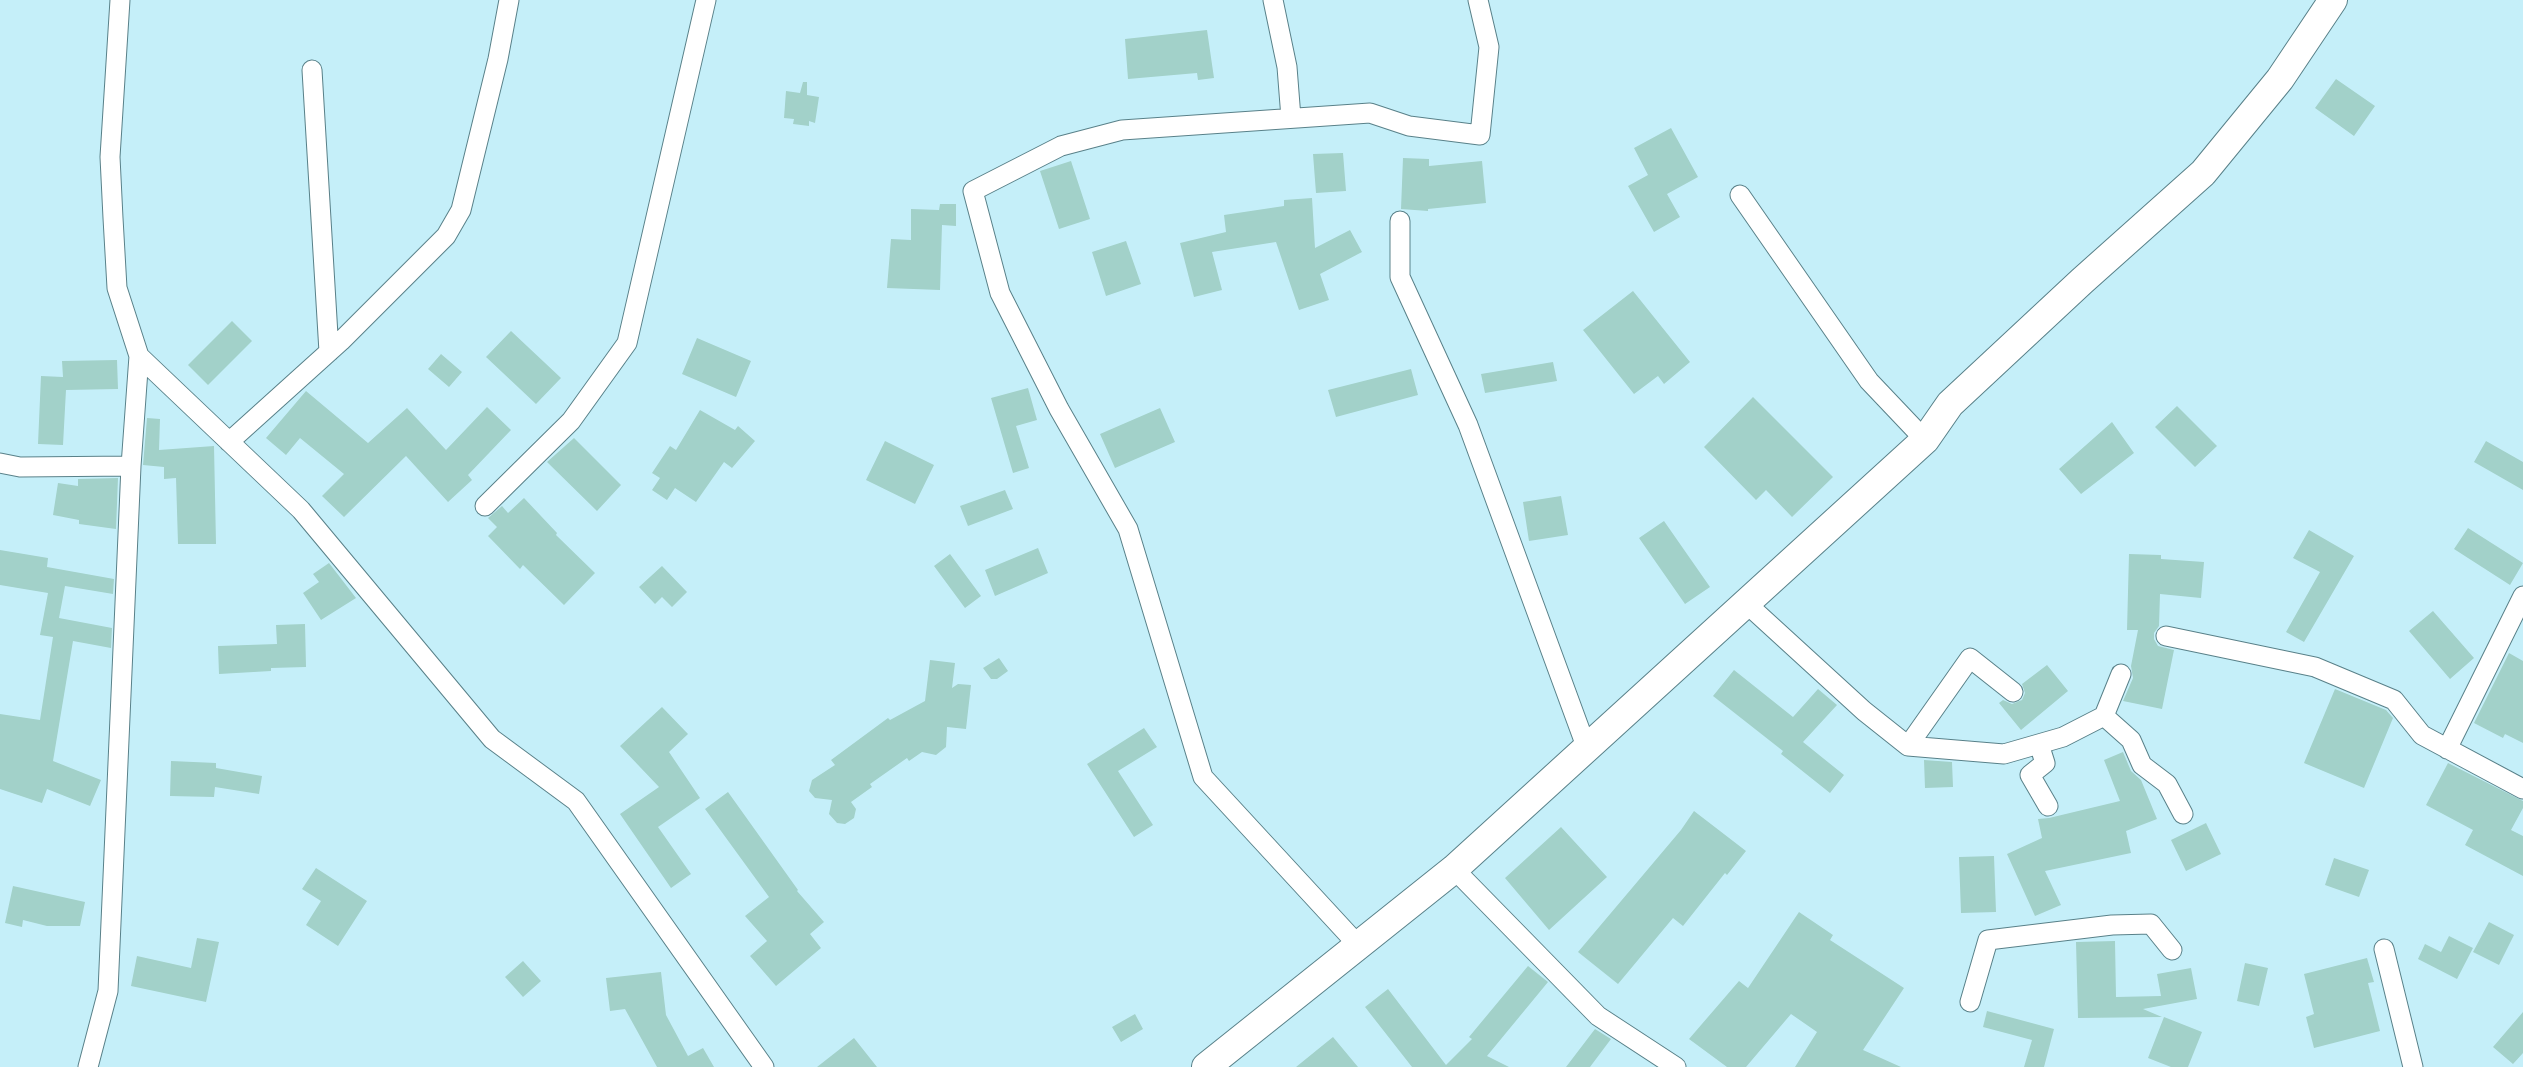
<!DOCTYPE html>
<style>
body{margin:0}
canvas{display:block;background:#c5eff9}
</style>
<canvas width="2523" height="1067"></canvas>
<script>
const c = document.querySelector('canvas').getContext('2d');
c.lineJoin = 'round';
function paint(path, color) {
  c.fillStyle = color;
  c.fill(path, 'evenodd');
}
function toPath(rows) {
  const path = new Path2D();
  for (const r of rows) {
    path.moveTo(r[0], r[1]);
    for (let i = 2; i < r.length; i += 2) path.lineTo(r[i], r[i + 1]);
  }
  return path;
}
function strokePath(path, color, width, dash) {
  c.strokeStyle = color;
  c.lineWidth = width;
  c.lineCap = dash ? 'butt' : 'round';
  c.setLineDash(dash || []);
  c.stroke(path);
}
const building = toPath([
 [1207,30,1214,78,1198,80,1197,73,1128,79,1125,39],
 [2336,79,2375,106,2354,136,2315,108],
 [803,82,807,82,807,95,819,97,815,123,809,121,809,126,793,124,794,119,784,118,786,91,800,93],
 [1671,128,1698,177,1667,194,1680,217,1654,232,1628,186,1648,175,1634,148],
 [1343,153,1346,191,1316,193,1313,154],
 [1403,158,1429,159,1429,166,1482,161,1486,203,1428,209,1428,211,1401,209],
 [1071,161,1090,219,1059,229,1040,171],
 [1312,198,1315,248,1350,230,1362,252,1320,274,1329,300,1299,310,1276,242,1212,252,1222,290,1194,297,1180,243,1226,232,1224,215,1284,206,1284,200],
 [940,204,956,204,956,226,942,225,940,290,887,288,891,239,911,240,911,209,939,210],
 [1126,241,1141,284,1106,296,1092,252],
 [1633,291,1690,362,1664,384,1658,376,1634,394,1583,330],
 [232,321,252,341,208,385,188,365],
 [511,331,561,378,536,404,486,357],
 [697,338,751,361,736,397,682,374],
 [441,354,462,372,449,387,428,369],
 [117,360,118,389,66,390,63,445,38,444,41,376,63,377,62,361],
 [1553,362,1557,381,1485,393,1481,374],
 [1411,369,1418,395,1336,417,1328,390],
 [1028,388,1037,420,1016,426,1029,468,1013,473,991,398],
 [306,391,368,443,407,408,446,450,487,407,511,430,468,475,472,480,448,502,406,456,344,517,322,496,344,474,300,438,286,455,266,438],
 [1753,397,1833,477,1792,517,1766,490,1756,500,1704,447],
 [2177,406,2217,446,2195,467,2155,427],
 [1160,408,1175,442,1115,468,1100,434],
 [700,410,735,430,738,426,755,441,732,468,724,462,696,502,675,488,667,500,652,490,660,478,652,473,670,446,676,450],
 [147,418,160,419,159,450,214,446,216,544,178,544,176,478,164,479,164,467,143,465],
 [2112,422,2134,453,2081,494,2059,469],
 [574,438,621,485,597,511,547,462],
 [885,441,934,465,915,504,866,480],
 [2486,441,2523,462,2523,490,2474,462],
 [118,478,116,529,79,524,79,520,53,515,58,483,78,486,78,479],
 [1005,490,1013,509,968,526,960,506],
 [1561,496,1568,535,1529,541,1523,502],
 [524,498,557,533,556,535,595,573,564,605,523,565,520,569,488,536,497,527,488,518,502,506,508,513],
 [1664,521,1710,587,1685,604,1639,538],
 [2468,528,2523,563,2510,585,2454,549],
 [2309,530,2354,556,2304,642,2286,632,2320,572,2293,558],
 [1038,548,1048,573,995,596,985,570],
 [0,550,48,558,47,567,114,579,113,594,65,586,59,618,112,628,111,648,73,641,53,761,101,780,90,806,47,789,42,803,0,789,0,714,40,720,53,637,40,635,48,593,0,585],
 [950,554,981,596,965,608,934,566],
 [2129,554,2161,555,2161,559,2204,562,2201,598,2160,594,2159,626,2154,633,2154,639,2158,646,2174,650,2162,709,2123,701,2133,678,2131,666,2138,630,2127,630],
 [329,563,356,598,321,620,303,593,319,582,313,574],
 [662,566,687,592,672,607,662,597,655,604,639,587],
 [2433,611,2474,658,2450,679,2409,631],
 [305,624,306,667,271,668,271,671,219,674,218,646,277,644,276,625],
 [2509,653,2523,661,2523,743,2505,734,2503,738,2474,723],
 [999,658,1008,671,997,679,991,679,983,668],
 [930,660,955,663,952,688,958,684,971,685,966,729,947,727,946,747,936,755,922,752,909,761,907,758,870,784,872,787,851,802,856,809,854,818,845,824,837,823,829,814,832,800,815,798,809,791,812,780,835,765,831,760,888,718,890,720,925,701],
 [2047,665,2068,691,2021,730,1999,703,2003,700,2012,704,2022,700,2025,693,2022,684],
 [1734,670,1793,717,1818,689,1837,705,1803,742,1844,775,1830,793,1781,754,1783,751,1713,696],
 [2335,689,2386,710,2393,718,2364,788,2304,763],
 [662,707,688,734,669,752,700,798,658,827,691,874,671,888,620,814,659,787,620,746],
 [1144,728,1157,747,1118,771,1153,825,1134,837,1087,764],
 [2123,752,2131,771,2141,780,2157,819,2126,831,2131,853,2045,871,2061,905,2035,916,2007,854,2042,838,2038,819,2049,818,2120,801,2104,760],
 [1924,760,1952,762,1953,787,1925,788],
 [171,761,216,763,216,768,262,776,259,794,215,787,214,797,170,796],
 [2448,763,2523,801,2523,808,2511,830,2523,836,2523,876,2465,845,2473,830,2426,805],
 [728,792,798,890,797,891,824,922,810,934,821,948,776,986,750,956,767,941,745,916,769,897,705,809],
 [1694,811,1746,851,1727,875,1725,873,1683,926,1673,918,1618,984,1578,952,1681,830],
 [2206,823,2221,854,2186,871,2171,840],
 [1561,827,1607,877,1549,930,1505,878],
 [1994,856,1996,912,1961,913,1959,857],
 [2334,858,2369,870,2359,897,2325,885],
 [316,868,367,901,338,946,306,925,321,901,302,889],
 [13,886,85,902,80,926,47,926,23,920,22,927,5,923],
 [1799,912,1833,935,1830,940,1904,988,1863,1050,1901,1067,1795,1067,1817,1032,1791,1014,1746,1067,1727,1067,1689,1039,1739,981,1748,988],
 [2489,922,2514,935,2499,965,2473,952],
 [2449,936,2473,948,2457,979,2418,959,2425,944,2441,952],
 [197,938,219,942,206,1002,131,986,137,956,191,968],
 [2115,941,2116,997,2161,996,2157,974,2191,968,2197,999,2143,1009,2162,1017,2078,1018,2076,942],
 [2367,958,2374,982,2368,983,2380,1031,2314,1048,2306,1017,2314,1014,2304,974],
 [523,961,541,981,523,997,505,977],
 [2245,963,2268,968,2259,1006,2237,1001],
 [1528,966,1548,982,1487,1056,1509,1067,1412,1067,1365,1007,1388,989,1446,1065,1472,1039,1469,1037],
 [661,972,666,1015,688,1056,703,1048,714,1067,657,1067,625,1009,610,1011,606,978],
 [1987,1011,2054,1029,2044,1067,2024,1067,2032,1040,1983,1027],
 [2523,1012,2523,1053,2513,1064,2493,1047],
 [1135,1014,1143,1029,1121,1042,1112,1027],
 [2164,1017,2202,1032,2188,1067,2171,1067,2148,1058],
 [1595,1029,1611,1039,1590,1067,1566,1067],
 [1333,1037,1358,1067,1296,1067],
 [854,1038,877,1067,817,1067]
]);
const street = toPath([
 [1273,0,1287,67,1291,118],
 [312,70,329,352],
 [1740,195,1869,381,1925,440],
 [1400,221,1400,277,1468,425,1587,749],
 [139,356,301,510,492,739,576,801,764,1067],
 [229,442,341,341,446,236,461,210,498,59,509,0],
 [0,463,20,467,131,466],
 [485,506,571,421,627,343,706,0],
 [1747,604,1864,711,1908,746,2004,754,2063,737,2104,716,2121,674],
 [2166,636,2315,667,2394,700,2422,735,2523,789],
 [2104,716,2131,740,2142,765,2167,784,2183,814],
 [2039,744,2045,763,2030,775,2048,806],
 [1908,746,1970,658,2013,692],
 [2447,749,2523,596],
 [1454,869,1598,1016,1676,1067],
 [1358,945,1203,777,1128,529,1059,409,1000,293,973,191,1061,146,1122,130,1370,113,1409,126,1480,135,1489,47,1478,0],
 [2384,949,2413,1067],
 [1970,1002,1988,940,2112,925,2151,924,2172,950],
 [88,1067,108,991,131,466,139,356,117,288,113,218,110,157,120,0]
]);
const secondary = toPath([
 [1206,1067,1454,869,1925,440,1950,404,2082,281,2203,173,2280,79,2333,0]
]);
paint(building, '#a2d1c9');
strokePath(street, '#598189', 21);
strokePath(secondary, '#598189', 30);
strokePath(street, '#fff', 19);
strokePath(secondary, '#fff', 28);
</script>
